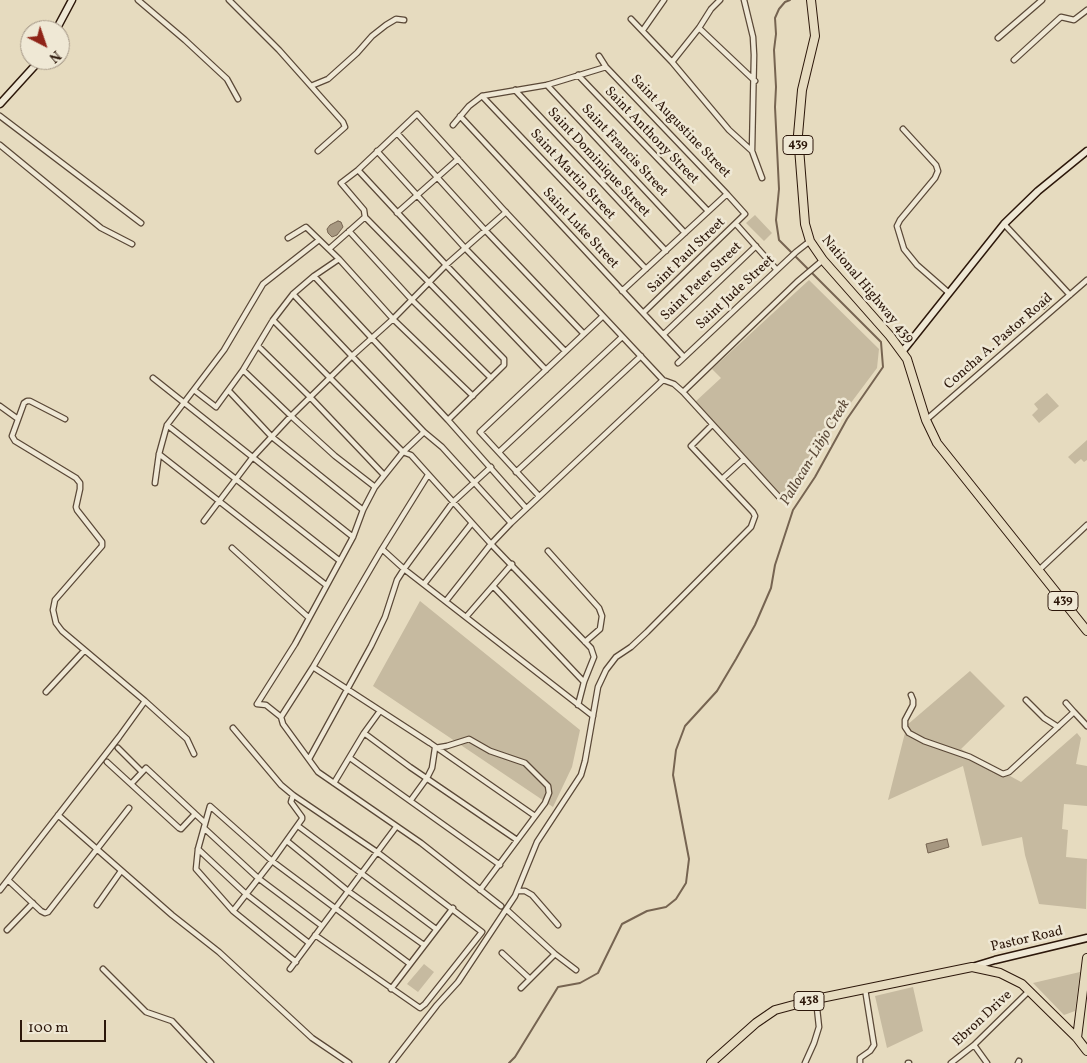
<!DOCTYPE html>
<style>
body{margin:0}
#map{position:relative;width:1087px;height:1063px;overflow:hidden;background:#e6dbbf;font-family:Vollkorn,serif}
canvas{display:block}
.north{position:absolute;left:20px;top:20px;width:50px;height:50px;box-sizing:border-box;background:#efe8d5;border:1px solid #a19484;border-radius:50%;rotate:139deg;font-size:14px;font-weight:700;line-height:20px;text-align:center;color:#2c170a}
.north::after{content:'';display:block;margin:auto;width:18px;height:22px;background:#8f2418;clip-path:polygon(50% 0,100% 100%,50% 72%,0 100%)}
.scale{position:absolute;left:20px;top:1020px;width:86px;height:22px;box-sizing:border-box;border:2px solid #2c170a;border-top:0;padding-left:6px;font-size:15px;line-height:18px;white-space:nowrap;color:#2c170a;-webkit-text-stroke:4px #efe8d5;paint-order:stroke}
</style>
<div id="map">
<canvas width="1087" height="1063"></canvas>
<div class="north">N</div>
<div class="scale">100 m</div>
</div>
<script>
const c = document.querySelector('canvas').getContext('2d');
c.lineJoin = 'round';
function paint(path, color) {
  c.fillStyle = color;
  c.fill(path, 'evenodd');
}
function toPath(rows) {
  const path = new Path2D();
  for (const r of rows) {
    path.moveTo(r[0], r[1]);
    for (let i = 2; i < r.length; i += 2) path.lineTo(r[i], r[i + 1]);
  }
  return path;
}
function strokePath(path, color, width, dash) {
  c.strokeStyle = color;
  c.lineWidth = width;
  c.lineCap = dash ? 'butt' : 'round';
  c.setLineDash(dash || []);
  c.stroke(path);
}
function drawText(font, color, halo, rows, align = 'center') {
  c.font = font + ' Vollkorn,serif';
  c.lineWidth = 5;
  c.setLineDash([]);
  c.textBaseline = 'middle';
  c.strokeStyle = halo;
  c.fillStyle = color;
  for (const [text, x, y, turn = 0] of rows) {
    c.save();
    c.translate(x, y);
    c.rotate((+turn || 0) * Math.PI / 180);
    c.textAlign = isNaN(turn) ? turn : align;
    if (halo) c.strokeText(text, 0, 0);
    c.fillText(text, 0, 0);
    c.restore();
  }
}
const green = toPath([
 [755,215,772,233,764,241,746,223],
 [809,280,879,349,877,368,782,495,695,402,721,378,712,369],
 [1047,393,1059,406,1039,423,1032,415,1038,409,1034,404],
 [1087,440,1087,460,1084,462,1081,459,1075,464,1068,457],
 [420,601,580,730,572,767,553,807,373,686],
 [970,671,1005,706,961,749,1021,782,1077,733,1081,738,1076,764,1087,766,1087,806,1064,804,1062,829,1068,830,1066,857,1087,859,1086,909,1039,904,1025,855,1022,837,982,846,963,766,888,800,907,725],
 [424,964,434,972,418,992,407,984],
 [1080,972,1075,1011,1064,1015,1033,983],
 [913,987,923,1031,887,1048,875,996]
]);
const water = toPath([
 [338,221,341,222,343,227,337,235,332,237,328,233,327,229,330,225,338,221],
 [1046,294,1048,297,1045,300,1049,305,1044,310,1039,305,1042,296,1046,294],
 [947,839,949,847,928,853,926,844,947,839]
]);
const stream = toPath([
 [509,1063,515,1057,558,987,580,983,598,973,622,924,647,911,666,907,676,899,686,883,689,859,673,775,676,750,685,726,717,691,736,659,755,625,771,588,775,565,793,510,815,477,847,419,883,367,881,342,779,240,776,220,779,189,775,107,776,87,774,50,776,34,775,18,779,9,785,2,790,0]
]);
const street = toPath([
 [138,0,185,40,227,79,238,99],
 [229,0,279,50,343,122,345,127,318,151],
 [744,0,753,37,754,55,752,151,762,178],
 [631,19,672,62,729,130,752,151],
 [699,28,755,81],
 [643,30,664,0],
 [998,38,1042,0],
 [599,56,606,67,727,194,745,214,643,313],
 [1014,60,1061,17,1074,20,1087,10],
 [672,62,699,28,711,9,720,0],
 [578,75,708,211],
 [547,85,685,233],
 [311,86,328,79,357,53,372,36,386,25,396,19,404,20],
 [515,90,666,251],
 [482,96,646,269],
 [0,116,141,223],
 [460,116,684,357],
 [453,125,469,106,482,96,547,85,606,67],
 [903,129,936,165,938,171,935,178,900,220,897,226,904,249,917,265,949,293],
 [397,133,485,230,584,334],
 [0,145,101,228,132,244],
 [377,151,465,248,565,351],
 [358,170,446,265,546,370],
 [397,213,458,159],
 [736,224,777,270],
 [1004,224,1070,295],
 [349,231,412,300,491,378],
 [288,238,306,227,339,259,393,319,473,396],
 [329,249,365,217],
 [314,276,448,420,526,508],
 [622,291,727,194],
 [293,294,424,432,442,447,511,523],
 [273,320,403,452,411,455,491,544,591,648,594,657,584,682,578,705],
 [664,334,756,246],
 [258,346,310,397,384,475],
 [678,363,796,252,810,241],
 [243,370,291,416,335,456,375,487],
 [153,378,353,537],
 [194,390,216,407,243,370,273,320,293,294,314,276,339,259],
 [229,391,272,437,363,510],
 [683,392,797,282,823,260],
 [0,406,18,419],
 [65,419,30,401,27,401,24,403,12,436,15,441,76,478,80,483,80,489,76,507,77,510,102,542,102,546,55,600,53,610,56,623,62,631,145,701,187,739,194,754],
 [448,420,504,365,504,359,365,217,364,210,341,183,358,170,417,114,502,208,663,380,674,384,683,392,779,497],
 [926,420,1087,280],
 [167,425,340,561],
 [424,432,403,452,375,487,363,510,353,537,340,561,295,644,257,704,266,705,281,717,283,724,318,772,421,843,501,906],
 [499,452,622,337],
 [159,454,326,585],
 [516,472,641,356],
 [722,479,744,459],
 [155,483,159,454,167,425,224,350,263,284,319,240],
 [539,496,480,432,603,316],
 [204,521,252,458,291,416,352,356,393,319,446,265,506,212],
 [232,548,308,617],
 [382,549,404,569,593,716],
 [548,551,599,608,602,616,600,629,585,642],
 [1039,570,1087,525],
 [424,584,472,523],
 [493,586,584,682],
 [446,601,491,544,511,523,663,380],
 [466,617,512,564],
 [313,667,430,743,535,816],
 [46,692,84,651],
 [911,695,913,700,913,705,905,720,905,727,909,733,924,741,970,757,1003,774,1009,772,1074,712,1087,726],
 [1026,700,1044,718,1058,727],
 [1066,703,1074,712],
 [281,717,313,667,382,549,428,475],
 [233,728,281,785,293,795,377,852,482,932,425,1004,420,1008,315,935],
 [364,733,410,767,517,840],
 [118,748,142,772],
 [350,758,500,865],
 [309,759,371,646,385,617,397,580,404,569,453,502,491,467],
 [107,762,179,828,181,829,195,814],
 [334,783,364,733,380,711],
 [131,784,146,768,205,823],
 [411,800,427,778,432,768,435,748,447,746,469,739,490,751,525,763,548,786,549,793,545,803,480,890],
 [58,815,172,915,219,952,312,1038,349,1063],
 [298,826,436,929],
 [204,828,258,878,322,926],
 [287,841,348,891,424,945],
 [198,849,246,894,309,943],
 [8,880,41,911,45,913,48,912,129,808],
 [0,890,119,737,145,701],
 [518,891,525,891,532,895,558,925],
 [97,905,121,871],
 [507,910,555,954,576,970],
 [233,911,272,861,302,819,302,817,291,802,293,795],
 [7,930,33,903],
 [502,953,530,979],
 [296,962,233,911,196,869,198,849,210,806,272,861,410,964],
 [103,969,146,1012,172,1021,211,1063],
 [290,969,396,827],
 [521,988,555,954],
 [391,989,453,908],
 [974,1045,987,1063],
 [392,1063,437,1005,458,982,515,896,537,842,581,775,585,761,598,687,606,670,616,657,631,647,647,632,751,527,755,516,753,512,691,446,712,425],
 [805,1063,814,1043,819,1027,816,999],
 [860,1063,860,1058,870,1051,874,1045,865,989],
 [908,1063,909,1063],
 [951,1063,974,1045,1029,991],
 [1018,1063,1019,1061]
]);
const secondary = toPath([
 [56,30,72,0],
 [0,104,40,60],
 [902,352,1004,224,1038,191,1087,151],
 [972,967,995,960,1087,938]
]);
const primary = toPath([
 [811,0,815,36,802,90,798,135,805,224,810,241,823,260,890,336,907,359,926,420,937,443,1087,631],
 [1077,1038,1087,958],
 [711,1063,756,1023,775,1010,816,999,972,967,1000,973,1022,984,1077,1038,1087,1051]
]);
const shields = [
 [798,145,30],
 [1063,601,30],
 [809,1001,30]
];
const shieldNames = [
 ["439",798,145],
 ["439",1063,601],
 ["438",809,1001]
];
const streetNames = [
 ["Saint Augustine Street",680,127,46],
 ["Saint Anthony Street",651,136,46],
 ["Saint Francis Street",624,151,47],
 ["Saint Dominique Street",598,163,47],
 ["Saint Martin Street",572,175,47],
 ["Saint Luke Street",580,229,47],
 ["Saint Paul Street",687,256,-44],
 ["Saint Peter Street",702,282,-44],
 ["National Highway 439",867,290,50],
 ["Saint Jude Street",736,293,-43],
 ["Concha A. Pastor Road",999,342,-41],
 ["Pastor Road",1027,940,-13],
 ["Ebron Drive",983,1019,-43]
];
const waterNames = [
 ["Pallocan-Libjo Creek",816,453,-59]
];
paint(green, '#c6baa0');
paint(water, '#a79881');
strokePath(water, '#766451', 1);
strokePath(stream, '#766451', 2);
strokePath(street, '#5a4837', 7);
strokePath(secondary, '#2c170a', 9);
strokePath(primary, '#2c170a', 10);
strokePath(street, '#efe8d5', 4.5);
strokePath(secondary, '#efe8d5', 6);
strokePath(primary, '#e6dbbf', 8);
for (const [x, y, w] of shields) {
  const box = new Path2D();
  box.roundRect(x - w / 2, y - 9.5, w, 19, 4);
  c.fillStyle = '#efe8d5';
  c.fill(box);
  strokePath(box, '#2c170a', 1);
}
drawText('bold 12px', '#2c170a', null, shieldNames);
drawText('14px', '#2c170a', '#efe8d5', streetNames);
drawText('italic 15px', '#5d4b3a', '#efe8d5', waterNames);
</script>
